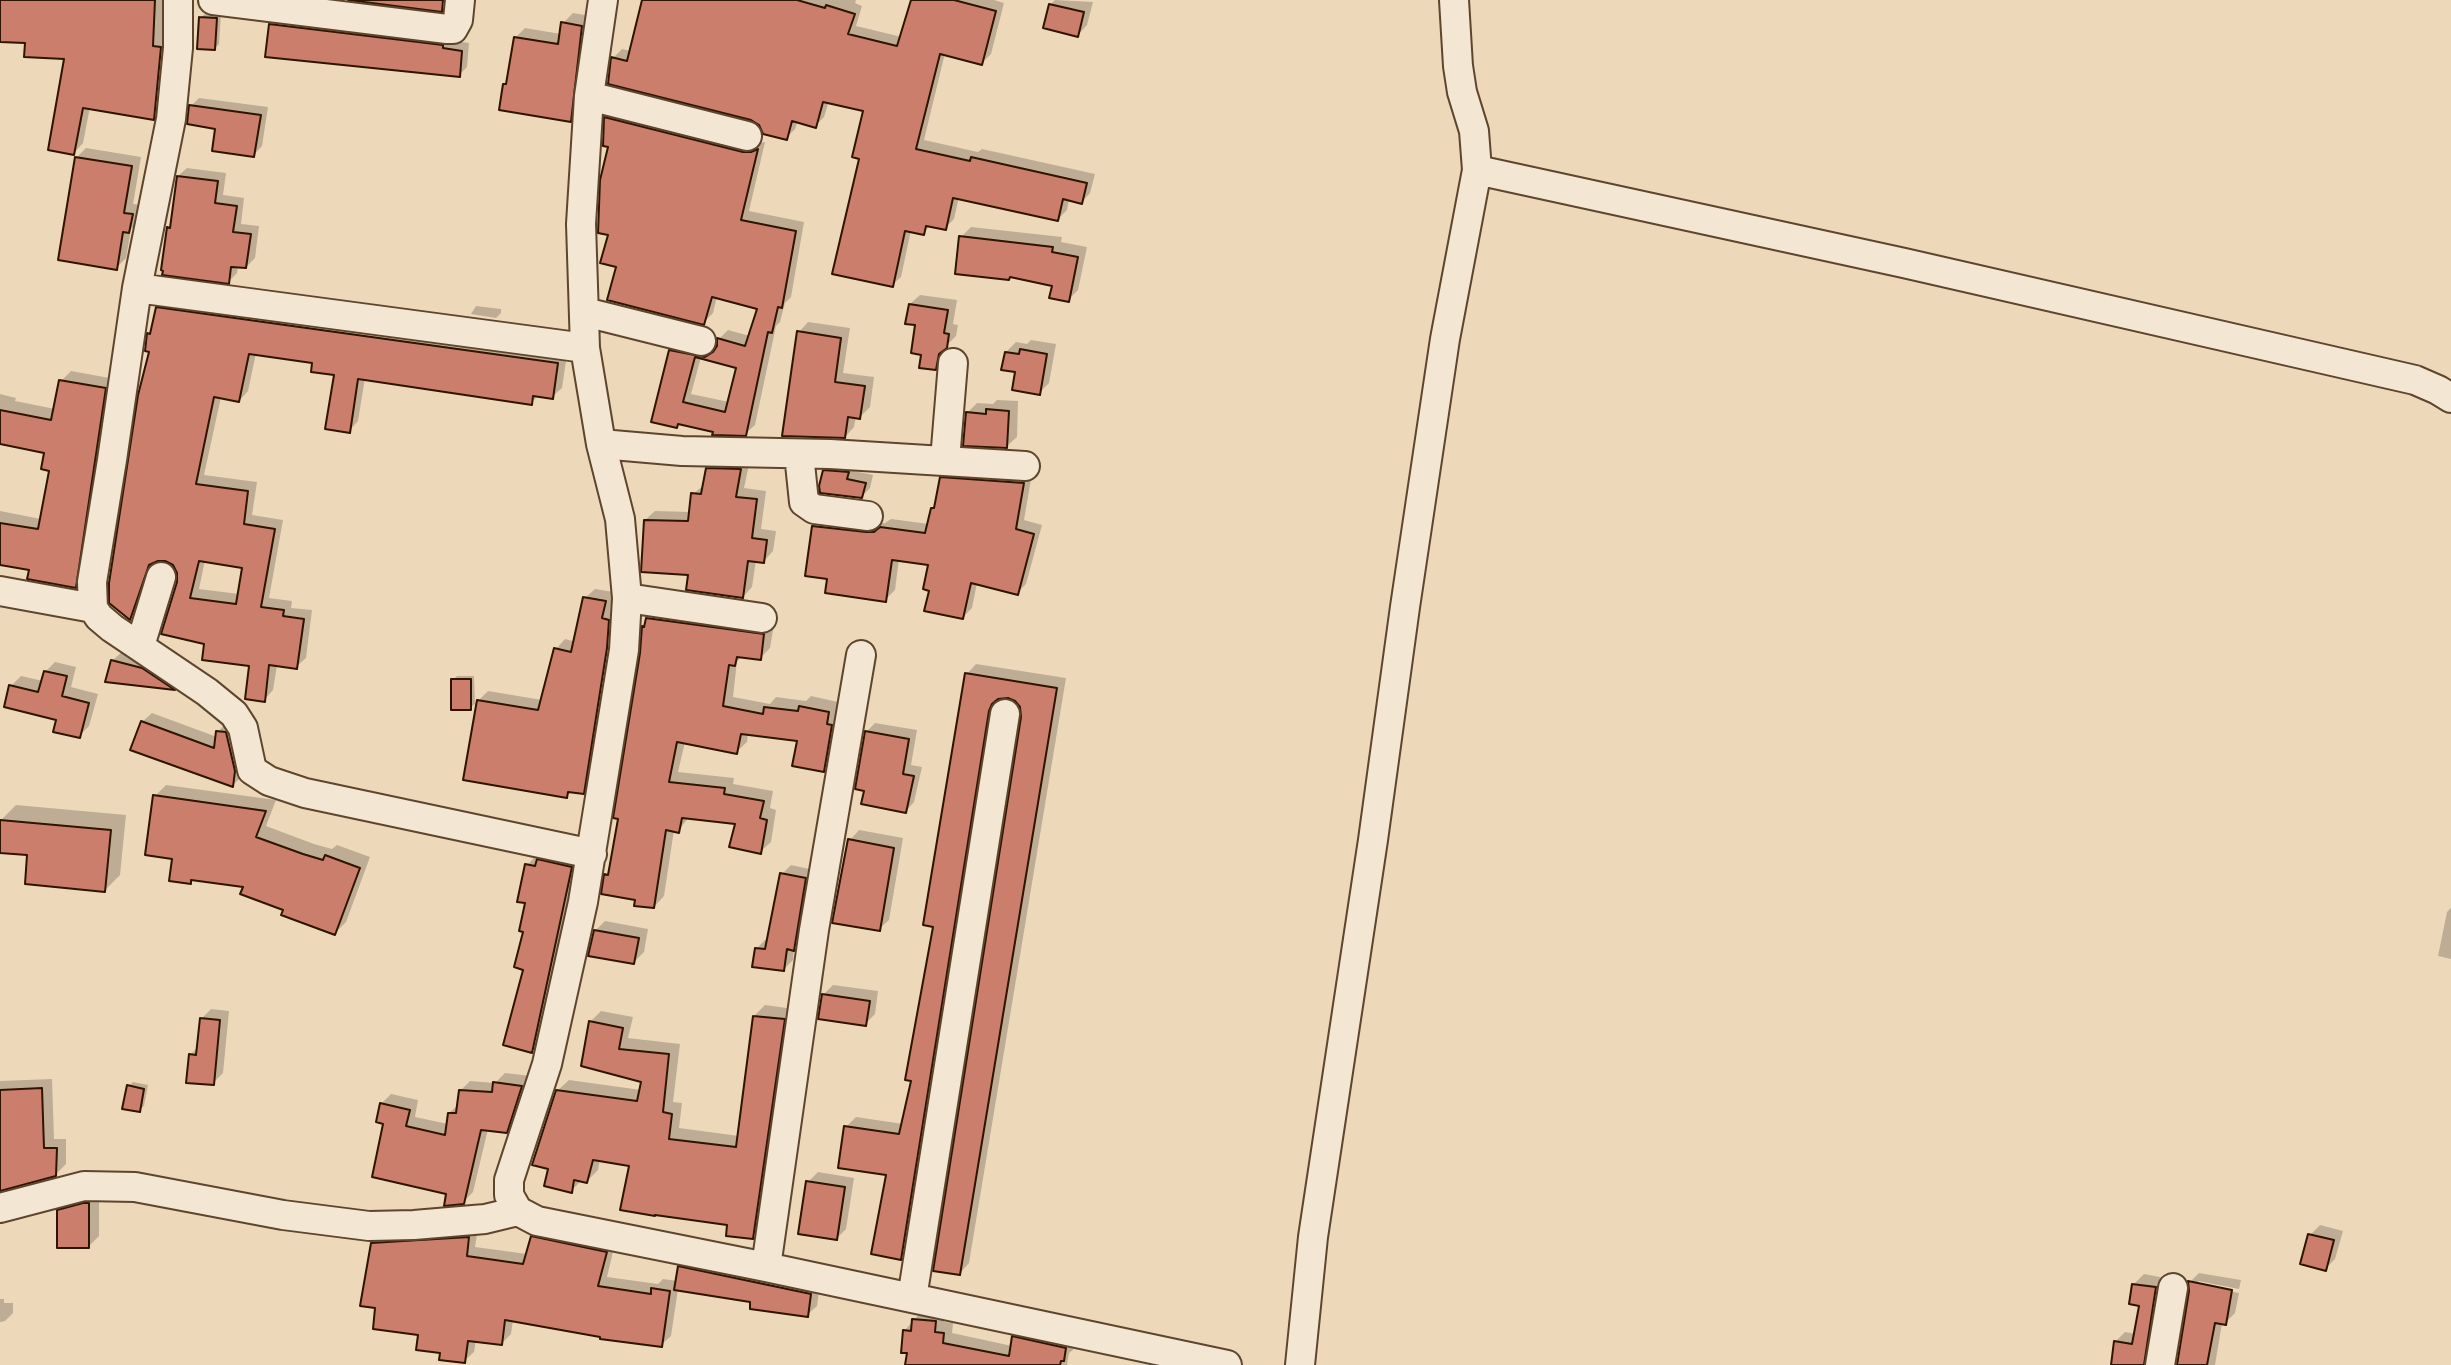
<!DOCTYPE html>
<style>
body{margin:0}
canvas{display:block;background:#edd8b9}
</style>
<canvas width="2451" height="1365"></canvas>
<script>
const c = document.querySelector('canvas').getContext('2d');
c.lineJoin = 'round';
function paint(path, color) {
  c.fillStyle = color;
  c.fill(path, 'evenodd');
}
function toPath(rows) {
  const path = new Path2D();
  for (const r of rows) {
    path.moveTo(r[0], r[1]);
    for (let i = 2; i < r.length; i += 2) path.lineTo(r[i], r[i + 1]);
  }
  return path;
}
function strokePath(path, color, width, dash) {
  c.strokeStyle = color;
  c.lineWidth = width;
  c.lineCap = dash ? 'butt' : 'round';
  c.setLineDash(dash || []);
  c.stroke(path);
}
const shadow = toPath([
 [0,0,164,0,162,37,170,38,163,108,153,118,90,107,83,143,74,153,66,57,27,41,0,40],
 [644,0,856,0,855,3,862,6,856,26,902,37,913,0,994,0,1004,3,991,54,982,63,945,53,924,140,978,152,982,149,1095,174,1090,193,1082,202,1069,199,1067,210,1058,219,959,197,954,219,945,228,931,225,923,233,911,230,901,277,892,285,861,157,865,110,829,101,824,117,815,126,798,121,795,129,786,138,760,123,613,58,622,49,631,51],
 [1055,0,1093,2,1087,25,1078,35,1045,27,1051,4],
 [573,13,591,16,580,110,570,120,505,85,509,81,515,38,525,28,561,34,563,23],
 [205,14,221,14,219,44,215,48,200,18],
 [278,16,469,43,467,67,459,75,270,24],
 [199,98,268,107,262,146,254,155,191,106],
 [615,109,753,144,765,142,749,211,804,222,791,297,785,303,780,322,776,326,755,425,745,434,715,431,680,422,676,426,671,351,680,342,715,349,718,347,719,339,728,330,750,336,759,307,717,296,713,313,703,323,618,266,610,234,610,145,606,118],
 [701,357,738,367,729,402,691,394],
 [86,148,141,157,133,204,142,205,139,222,131,229,126,258,116,268,76,158],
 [187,168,226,173,223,195,244,198,241,224,259,226,255,258,246,267,238,266,237,273,228,282,169,228,172,225,178,176],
 [971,227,1062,237,1061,242,1087,247,1078,290,1068,300,1054,284,1011,276,1009,278,961,237],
 [920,295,957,300,953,324,958,325,956,336,948,344,945,359,935,368,910,304],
 [167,299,567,354,562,388,552,397,539,395,531,403,365,378,358,421,349,431,336,374,314,361,256,353,248,391,239,401,221,397,204,475,257,482,252,515,283,520,269,598,292,601,291,608,312,610,306,658,296,667,277,665,273,690,264,700,251,664,206,642,179,581,179,572,174,564,167,560,154,560,139,609,130,618,151,351,149,334,153,330,157,308],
 [205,560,244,566,239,594,199,589],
 [476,306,501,309,501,313,496,318,471,314],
 [808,322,850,328,843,373,874,377,870,407,860,417,856,416,854,427,845,437,799,332],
 [1031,340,1056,344,1049,383,1039,393,1017,371,1006,352,1016,342,1027,344],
 [71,371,115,379,85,576,75,586,31,569,0,564,0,511,41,519,51,469,47,452,0,443,0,394,16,398,15,401,55,409,61,381],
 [997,400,1018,401,1017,437,1007,446,967,413,977,403,993,404],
 [717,459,750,460,744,488,766,491,761,529,776,531,773,551,764,561,756,560,752,587,743,597,690,573,645,520,655,511,691,512,693,494,704,485,707,469],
 [833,463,856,464,854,471,873,475,870,488,861,497,825,471],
 [951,469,1032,474,1024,520,1042,525,1026,584,1017,593,977,583,972,608,962,618,931,589,930,563,899,559,895,590,885,600,829,578,814,526,823,517,876,524,885,523,891,519,929,524,933,509,936,505,941,478],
 [595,589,614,592,610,609,618,611,593,783,583,793,572,791,566,797,479,700,488,691,542,700,556,649,565,639,576,642,585,598],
 [657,608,774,624,770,648,760,658,743,656,737,661,733,697,770,704,776,697,806,701,811,696,838,702,836,714,842,715,834,760,824,770,799,739,748,733,747,742,736,752,685,742,678,772,734,778,733,784,773,791,770,808,776,810,771,842,760,852,737,822,689,817,678,831,674,830,664,896,654,907,637,899,606,875,610,871,620,817,644,627,647,618],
 [123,651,183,680,174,688,107,680,113,660],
 [55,662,76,667,71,687,98,694,89,726,79,736,11,686,21,676,43,681,46,671],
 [976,664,1066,678,969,1263,960,1273,1023,717,1022,707,1016,699,1009,696,999,697,998,700,910,1249,901,1258,888,1174,846,1127,856,1117,903,1124,913,1080,935,925,967,674],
 [457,676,474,676,475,704,470,708,453,680],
 [152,713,217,737,218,732,227,722,242,776,233,785,142,722],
 [875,723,917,730,911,765,922,767,914,802,906,811,866,789,866,732],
 [166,785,276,800,266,826,314,844,332,849,337,845,370,857,346,922,335,933,245,886,194,878,190,882,174,858,155,796],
 [16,805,126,815,120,875,105,890,29,854,0,851,1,820],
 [859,830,903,838,889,920,879,929,850,840],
 [537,855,581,858,542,1041,532,1051,525,968,527,865],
 [791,865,814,870,803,940,794,948,793,960,784,969,756,949,765,940,769,940,782,874],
 [2451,908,2451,959,2438,956,2447,912],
 [605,921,648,929,644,952,634,962,595,931],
 [833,985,878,991,875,1014,865,1024,823,995],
 [765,1005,794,1009,764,1226,753,1237,631,1164,600,1159,598,1170,587,1181,582,1180,571,1191,550,1168,557,1091,569,1080,641,1090,643,1080,590,1022,601,1011,633,1017,628,1038,680,1044,673,1102,682,1103,679,1128,739,1136,754,1016],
 [211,1009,229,1011,223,1073,213,1083,190,1055,199,1046,201,1019],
 [505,1073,531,1076,516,1122,506,1132,488,1129,473,1192,463,1202,449,1193,386,1122,381,1104,391,1094,418,1100,415,1117,448,1124,449,1113,459,1104,460,1091,470,1081,495,1083],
 [52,1079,54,1139,66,1139,66,1164,56,1174,0,1190,0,1081],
 [133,1082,148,1085,144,1106,139,1110,129,1086],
 [818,1172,854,1178,846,1229,836,1239,808,1182],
 [99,1195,99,1236,89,1246,59,1211,69,1201],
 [2320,1225,2343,1231,2335,1259,2325,1269,2310,1235],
 [542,1227,615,1243,607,1277,658,1284,663,1279,677,1281,679,1267,689,1257,820,1284,817,1306,807,1315,752,1301,678,1289,671,1336,661,1345,513,1320,511,1334,502,1343,476,1340,474,1352,464,1361,442,1351,420,1334,377,1307,373,1243,382,1234,478,1228,475,1247,527,1254,532,1237],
 [2199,1273,2241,1280,2239,1289,2198,1281,2198,1285,2239,1293,2235,1313,2225,1323,2222,1323,2215,1365,2179,1365,2191,1291,2190,1282],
 [2144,1274,2165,1278,2158,1365,2113,1365,2115,1342,2125,1332,2136,1334,2141,1304,2134,1284],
 [0,1299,4,1299,4,1303,13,1303,13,1313,5,1321,0,1322],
 [923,1310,945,1312,944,1322,953,1323,952,1333,1012,1346,1013,1337,1023,1327,1075,1338,1073,1350,1069,1353,1067,1365,907,1365,909,1352,905,1330]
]);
const building = toPath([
 [0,0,155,0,153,46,161,47,154,120,83,108,74,155,48,150,64,59,24,57,25,43,0,42,0,0],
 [348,0,443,0,442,12,348,0],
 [642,0,797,0,825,8,826,5,855,14,848,34,897,46,911,0,954,0,996,11,982,65,940,54,916,149,970,161,971,157,1087,183,1082,204,1063,199,1058,221,953,198,946,230,926,226,924,235,905,231,893,287,832,274,859,159,852,157,863,111,823,102,816,128,792,121,787,140,763,134,759,125,751,120,608,84,611,57,627,61,642,0],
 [1049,4,1084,12,1078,37,1043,28,1049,4],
 [199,17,217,18,215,50,197,49,199,17],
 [561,22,582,26,571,122,499,110,503,84,506,84,514,37,558,44,561,22],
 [269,24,443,45,443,48,462,51,460,77,265,57,269,24],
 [189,105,261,115,254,157,212,151,215,129,187,124,189,105],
 [604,117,743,152,751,152,758,149,741,220,796,231,782,308,778,307,772,333,768,332,746,436,712,435,713,432,678,424,677,428,651,422,669,350,705,357,713,352,717,346,717,338,745,346,757,309,712,297,704,325,607,300,616,267,600,263,608,235,598,233,600,180,608,147,603,146,604,117],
 [695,357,736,368,725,412,683,402,695,357],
 [75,157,132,166,124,213,133,214,129,233,123,232,117,270,58,260,75,157],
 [177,176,218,181,215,203,237,206,233,232,251,234,246,268,231,267,229,284,162,275,163,271,161,270,167,227,170,228,177,176],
 [959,236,1053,247,1052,252,1078,257,1069,302,1049,298,1052,286,1010,277,1009,280,955,274,959,236],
 [909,304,948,310,944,333,949,334,947,348,939,354,936,370,919,368,921,355,911,353,915,325,905,324,909,304],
 [156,307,558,363,553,399,533,396,532,405,358,379,350,433,325,429,334,375,311,372,312,363,249,354,239,402,214,397,196,484,248,491,244,524,275,529,261,607,284,610,283,616,304,619,297,669,269,665,265,702,245,699,249,666,202,660,204,644,161,634,177,582,177,573,173,565,165,561,158,561,149,565,130,620,109,603,109,583,138,395,149,352,145,351,147,333,150,334,156,307],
 [199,561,242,568,236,604,190,598,199,561],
 [797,331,841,338,835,382,865,386,860,419,848,417,845,438,782,436,797,331],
 [1020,349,1047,354,1040,395,1012,390,1015,372,1001,370,1005,352,1019,354,1020,349],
 [59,380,106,388,76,588,27,579,29,570,0,565,0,523,38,529,49,471,41,469,44,453,0,444,0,410,51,420,59,380],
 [986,409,1009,411,1007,448,963,446,966,412,986,414,986,409],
 [706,468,741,469,736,497,757,499,752,538,767,540,764,563,748,561,743,598,686,590,688,575,641,572,644,520,688,521,691,493,701,494,706,468],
 [823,470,849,472,847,479,866,483,862,498,820,493,819,486,823,470],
 [940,477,1024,483,1016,529,1034,534,1018,595,971,583,963,619,924,611,929,591,923,589,928,565,892,560,886,602,825,593,827,579,805,576,812,526,866,532,874,532,880,527,925,533,931,508,934,508,940,477],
 [583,597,606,601,602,618,609,620,607,648,584,794,568,792,567,798,463,780,477,700,538,710,554,648,571,652,583,597],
 [646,618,764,634,761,660,737,657,735,666,729,665,723,706,763,714,764,707,798,711,799,706,829,712,827,724,832,725,824,772,792,766,797,741,741,734,737,754,677,742,669,782,725,788,724,794,764,801,760,818,767,820,761,854,729,847,735,824,682,818,679,833,666,830,654,908,634,906,635,900,601,894,604,874,608,875,618,819,613,818,640,653,642,626,644,627,646,618],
 [111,660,142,668,175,690,105,682,111,660],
 [44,671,67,676,62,696,89,703,80,738,53,732,56,720,4,707,9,685,38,692,44,671],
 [965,673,1057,688,960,1275,933,1271,1021,717,1020,707,1015,701,1008,698,998,699,992,704,989,711,901,1260,871,1254,886,1175,838,1168,844,1126,899,1134,911,1081,905,1080,933,927,923,925,965,673],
 [451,679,471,679,471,710,451,710,451,679],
 [141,721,214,748,216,731,226,732,235,771,233,787,130,750,141,721],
 [865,731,909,739,903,774,914,776,906,813,861,804,864,791,855,789,865,731],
 [153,795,266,811,256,837,303,854,323,860,325,855,360,868,335,935,281,915,283,910,240,894,243,887,191,880,191,884,169,881,172,859,145,855,153,795],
 [0,820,111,830,105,892,25,884,27,855,0,853,0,820],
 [848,839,894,848,880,931,832,923,848,839],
 [537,859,572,867,532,1053,503,1045,523,970,514,967,523,932,519,931,525,903,517,902,525,864,535,866,537,859],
 [780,873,806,878,794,951,787,949,784,971,752,967,755,948,765,949,780,873],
 [594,930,639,938,634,964,588,956,594,930],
 [822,994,870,1001,866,1026,818,1019,822,994],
 [753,1016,785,1019,753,1239,726,1236,727,1225,655,1215,655,1216,620,1210,629,1166,593,1160,587,1183,574,1180,572,1193,544,1186,548,1169,532,1165,556,1090,637,1101,641,1082,581,1066,589,1021,623,1028,619,1049,669,1054,663,1112,672,1114,669,1139,736,1147,753,1016],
 [200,1018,220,1020,214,1085,186,1083,189,1054,196,1055,200,1018],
 [493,1082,522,1086,507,1133,481,1130,464,1204,444,1206,446,1194,372,1177,383,1124,376,1122,380,1103,410,1110,406,1126,445,1135,448,1113,456,1113,459,1090,492,1092,493,1082],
 [127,1085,144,1089,140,1112,122,1109,127,1085],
 [42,1088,44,1148,57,1148,56,1176,0,1191,0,1090,42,1088],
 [806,1181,845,1187,837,1240,798,1234,806,1181],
 [83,1203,89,1203,89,1248,57,1248,57,1210,83,1203],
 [2308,1234,2334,1240,2326,1271,2300,1264,2308,1234],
 [531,1236,607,1252,598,1286,651,1294,651,1288,670,1291,662,1347,600,1339,600,1337,505,1320,502,1345,468,1341,465,1363,439,1360,440,1353,416,1350,418,1335,373,1329,375,1308,360,1306,371,1243,469,1237,467,1256,523,1264,531,1236],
 [678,1266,811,1294,808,1317,750,1309,750,1302,674,1290,678,1266],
 [2188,1281,2232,1290,2226,1325,2215,1323,2207,1365,2177,1365,2189,1291,2188,1281],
 [2132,1284,2156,1287,2144,1365,2111,1365,2114,1341,2132,1344,2139,1306,2129,1304,2132,1284],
 [912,1319,936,1321,935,1332,944,1333,943,1343,1009,1356,1012,1336,1066,1348,1064,1361,1061,1361,1060,1365,905,1365,907,1353,901,1353,903,1330,911,1331,912,1319]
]);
const street = toPath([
 [178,0,178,48,171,119,137,288,112,460,92,582,93,608,99,617,112,628,207,692,234,714,243,728,252,770,269,781,305,793,592,854],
 [213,0,447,29,453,29,458,20,460,0],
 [603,0,589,96,581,224,585,348,601,444,620,519,627,598,624,650,583,902,547,1064,509,1180,509,1195,518,1211,537,1221,766,1267,1227,1365],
 [589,96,747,136],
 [1477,170,1904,263,2415,380,2438,390,2451,398],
 [137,288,585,348],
 [585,312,701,341],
 [601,444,682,451,830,454,1025,466],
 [799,454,804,502,814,509,868,516],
 [945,460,953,363],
 [0,591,93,608],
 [627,598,762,618],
 [140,646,161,577],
 [0,1208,84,1186,135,1187,283,1215,369,1226,414,1225,485,1219,518,1211],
 [766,1267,814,930,861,655],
 [912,1298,1005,714],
 [1300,1365,1313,1237,1373,840,1405,607,1445,339,1477,170,1474,131,1462,92,1458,66,1454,0],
 [2160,1365,2173,1288]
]);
paint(shadow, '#0003');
paint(building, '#cb7e6c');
strokePath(building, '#2f1400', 2);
strokePath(street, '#5e452e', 32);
strokePath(street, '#f3e6d2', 28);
</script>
